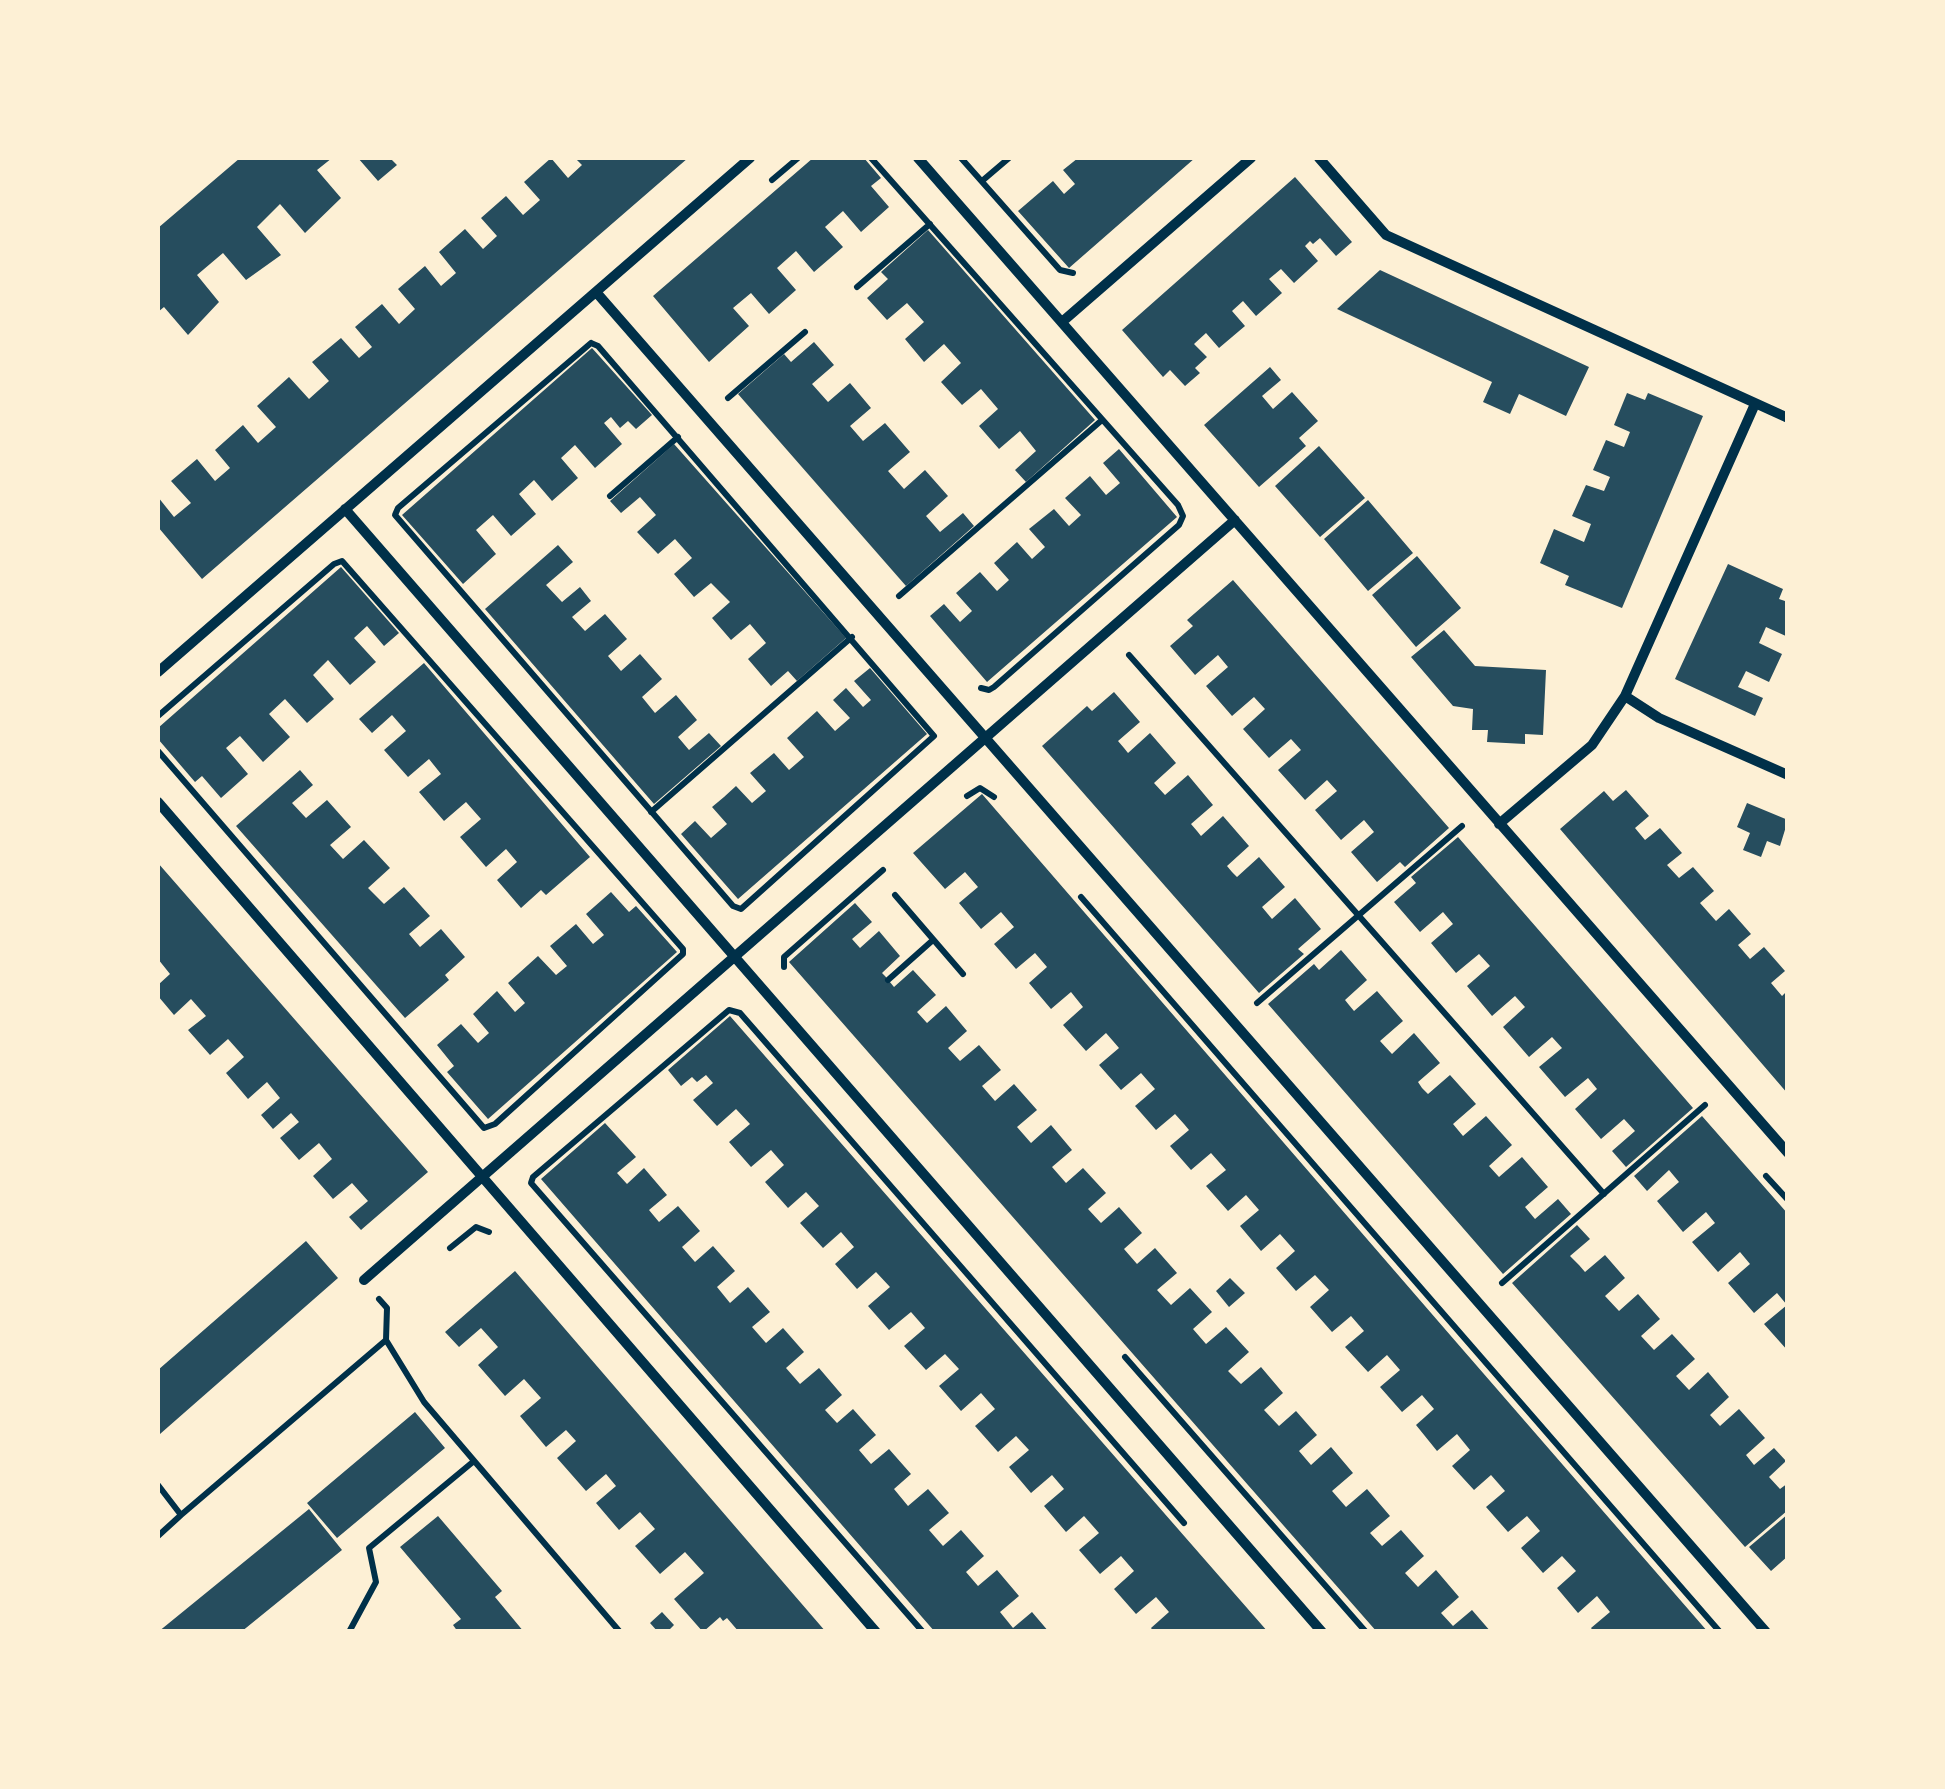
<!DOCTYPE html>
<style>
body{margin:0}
#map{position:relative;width:1945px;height:1789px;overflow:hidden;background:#fdf0d5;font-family:Merriweather,serif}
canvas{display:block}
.frame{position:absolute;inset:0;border:160px solid #fdf0d5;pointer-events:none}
</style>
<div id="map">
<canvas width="1945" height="1789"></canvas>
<div class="frame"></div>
</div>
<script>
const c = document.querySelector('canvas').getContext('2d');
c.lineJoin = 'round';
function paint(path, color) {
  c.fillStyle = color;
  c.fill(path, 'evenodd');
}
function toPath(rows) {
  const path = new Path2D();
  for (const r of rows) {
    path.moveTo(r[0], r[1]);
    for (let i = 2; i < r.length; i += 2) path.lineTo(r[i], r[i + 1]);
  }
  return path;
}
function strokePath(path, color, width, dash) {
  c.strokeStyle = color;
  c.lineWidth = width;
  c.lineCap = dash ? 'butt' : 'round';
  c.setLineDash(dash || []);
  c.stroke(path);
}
const building = toPath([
 [240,158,332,158,317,170,341,198,305,233,280,204,257,227,281,255,246,280,223,253,197,275,219,302,188,335,164,307,158,312,158,228],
 [358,158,390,158,397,165,378,181],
 [551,158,568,178,582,165,575,158,688,158,202,579,158,527,158,497,174,517,191,503,171,481,197,459,215,481,230,468,215,450,243,425,258,443,276,427,257,406,289,377,309,399,329,381,312,362,341,338,359,358,372,347,355,327,382,304,399,324,415,309,398,289,425,266,441,286,456,273,439,252,465,229,483,249,497,236,481,218,506,196,523,215,540,200,524,182],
 [813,158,864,158,881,178,871,186,889,207,861,232,843,211,825,227,843,247,814,272,796,251,777,268,796,290,769,314,751,293,733,308,749,326,709,362,653,296],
 [1078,158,1100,159,1195,158,1069,268,1018,211,1053,181,1064,194,1075,184,1063,170],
 [1295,177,1352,242,1336,256,1320,238,1313,244,1310,241,1305,246,1318,261,1294,283,1281,269,1269,279,1282,293,1256,316,1243,301,1232,311,1245,326,1219,348,1206,333,1194,344,1207,357,1195,368,1200,373,1185,386,1170,370,1163,377,1122,330],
 [928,230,1095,420,1026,482,1015,470,1036,451,1020,431,999,449,979,426,998,409,981,389,962,405,941,382,961,363,944,344,924,362,905,339,924,322,907,303,887,320,867,298,888,279,881,272],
 [1380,270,1589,367,1566,416,1519,394,1510,414,1483,402,1492,382,1337,309],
 [814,342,834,365,812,384,828,402,850,383,871,408,850,426,863,441,885,423,910,452,888,471,904,489,925,470,948,496,926,516,940,532,963,513,974,526,906,586,738,394,784,354,791,362],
 [592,348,652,415,636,429,628,421,620,428,611,417,604,423,622,444,595,468,575,445,561,458,578,478,552,501,534,480,519,494,536,514,511,536,493,515,476,530,496,554,463,584,402,515],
 [1270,367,1281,380,1262,396,1273,409,1292,392,1318,421,1299,438,1306,446,1259,487,1204,425],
 [1627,393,1645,400,1648,393,1703,416,1622,608,1565,585,1569,576,1540,563,1554,529,1584,542,1591,524,1572,516,1586,485,1604,491,1610,477,1593,470,1606,440,1624,447,1630,432,1614,425],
 [674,444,846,638,797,681,788,671,771,686,748,659,766,643,750,624,731,640,712,618,730,602,711,583,694,597,674,574,692,558,675,539,658,554,637,532,656,515,640,497,621,513,610,501],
 [1319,446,1365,498,1320,537,1275,486],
 [1119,449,1177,517,987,682,930,616,944,604,960,622,972,611,956,593,980,572,997,591,1009,580,994,563,1017,542,1032,559,1045,547,1029,529,1054,509,1069,526,1081,515,1065,498,1090,476,1106,495,1120,483,1103,463],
 [1368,500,1413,553,1368,591,1324,539],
 [558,545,573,562,546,585,562,602,580,587,591,601,572,617,585,631,605,614,627,639,608,656,621,671,640,654,662,679,642,697,655,713,676,695,697,720,678,737,689,750,709,733,721,746,654,804,485,609],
 [1417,556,1461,608,1416,647,1372,595],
 [1728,564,1783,589,1779,599,1788,602,1788,637,1766,627,1759,643,1782,654,1769,682,1746,671,1738,687,1763,698,1755,716,1675,679],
 [341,567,399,633,384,646,367,626,354,638,376,662,350,685,328,660,313,675,334,699,307,723,285,699,269,714,290,737,263,762,240,736,226,748,248,774,221,798,202,776,195,782,158,739,158,728],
 [1233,580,1449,828,1405,867,1400,862,1377,882,1351,852,1374,832,1364,820,1341,840,1315,810,1337,791,1327,780,1305,800,1278,770,1301,750,1291,739,1269,758,1243,729,1265,709,1254,697,1232,716,1206,686,1228,667,1218,655,1195,675,1170,646,1193,626,1187,620],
 [1444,630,1475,666,1546,670,1543,735,1525,734,1525,744,1487,742,1488,730,1472,730,1473,709,1453,706,1411,657],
 [424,663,590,857,546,895,541,890,521,908,497,880,517,862,506,849,486,867,460,837,481,819,466,802,444,821,419,792,441,774,429,759,408,777,384,750,406,731,392,715,372,733,359,719],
 [870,668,927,734,738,899,681,834,695,821,711,838,727,824,712,807,724,797,736,786,752,803,766,791,750,773,774,753,789,770,804,757,787,738,817,711,835,731,850,718,833,700,846,688,863,707,871,700,854,681],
 [1114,692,1140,722,1118,741,1124,748,1128,753,1150,733,1176,763,1154,783,1165,795,1188,775,1213,805,1191,824,1197,831,1201,836,1223,816,1249,846,1227,866,1232,872,1237,877,1259,857,1285,887,1262,907,1272,919,1295,898,1321,929,1298,949,1304,954,1259,993,1042,746,1087,706,1092,711],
 [300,770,313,785,292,803,306,818,327,800,351,827,330,845,343,859,364,840,390,868,368,888,384,904,404,887,430,916,409,934,420,947,441,929,465,957,445,975,449,980,405,1018,236,826],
 [1626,790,1649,816,1635,828,1645,840,1660,828,1682,853,1667,865,1679,878,1693,867,1714,891,1700,903,1716,921,1729,909,1751,934,1738,945,1750,959,1764,947,1785,971,1771,983,1782,996,1788,990,1788,1094,1560,829,1604,791,1613,801],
 [982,794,1457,1343,1708,1632,1594,1632,1591,1628,1610,1612,1597,1596,1578,1613,1557,1588,1576,1571,1562,1556,1543,1573,1521,1548,1540,1531,1527,1516,1508,1532,1486,1507,1505,1491,1491,1475,1474,1490,1452,1466,1470,1450,1457,1434,1437,1451,1416,1425,1434,1409,1422,1395,1402,1412,1380,1387,1400,1370,1387,1355,1368,1372,1345,1347,1364,1331,1351,1316,1332,1332,1310,1307,1329,1290,1315,1275,1296,1291,1276,1268,1295,1251,1280,1234,1261,1251,1240,1226,1259,1210,1246,1195,1228,1211,1206,1186,1226,1170,1211,1153,1191,1170,1170,1146,1189,1130,1184,1124,1175,1114,1156,1130,1135,1106,1155,1089,1141,1073,1121,1090,1099,1065,1119,1048,1113,1041,1106,1033,1086,1051,1063,1025,1083,1007,1071,992,1051,1009,1029,983,1047,967,1035,953,1016,969,994,944,1014,927,1001,912,981,929,959,903,978,887,965,872,945,889,913,853],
 [1747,803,1788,820,1780,846,1767,841,1761,857,1743,850,1750,833,1737,827],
 [1458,837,1693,1108,1626,1167,1612,1151,1635,1131,1624,1119,1601,1139,1575,1109,1597,1089,1588,1078,1565,1097,1539,1067,1562,1048,1552,1037,1529,1057,1503,1027,1525,1007,1515,996,1492,1016,1467,986,1490,966,1479,954,1456,973,1431,943,1453,924,1443,912,1420,932,1394,902,1416,883,1411,877],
 [158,863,428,1172,361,1230,349,1217,368,1201,352,1183,333,1199,313,1176,332,1159,319,1143,299,1160,280,1138,299,1122,291,1113,273,1129,261,1115,280,1098,267,1082,248,1099,226,1073,244,1057,228,1039,210,1055,188,1030,206,1016,191,999,174,1015,158,996,158,985,170,974,158,959],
 [611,892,629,912,636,906,677,952,488,1119,447,1072,454,1066,437,1045,461,1024,478,1043,489,1033,473,1014,497,991,515,1012,525,1003,508,983,538,956,556,975,567,966,550,946,576,924,593,944,604,935,586,914],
 [855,903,872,922,852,939,860,948,879,931,900,956,882,973,885,976,894,987,913,970,936,995,917,1012,927,1023,946,1006,967,1031,948,1048,960,1061,979,1045,1001,1070,982,1086,995,1101,1014,1084,1037,1110,1017,1127,1031,1143,1051,1125,1072,1150,1052,1167,1066,1183,1083,1168,1106,1193,1088,1209,1101,1223,1119,1207,1142,1233,1124,1249,1137,1264,1155,1248,1177,1273,1157,1290,1171,1305,1190,1288,1212,1312,1193,1329,1206,1344,1226,1327,1249,1352,1228,1371,1241,1384,1261,1367,1283,1393,1264,1410,1279,1426,1296,1411,1317,1435,1299,1451,1311,1465,1331,1447,1353,1473,1332,1491,1346,1507,1367,1489,1390,1516,1370,1533,1382,1546,1401,1530,1424,1556,1405,1573,1418,1587,1436,1570,1459,1597,1441,1613,1453,1626,1472,1610,1491,1632,1377,1632,789,962],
 [1341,950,1367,980,1345,1000,1349,1005,1354,1011,1377,991,1403,1021,1380,1041,1392,1054,1414,1033,1440,1063,1418,1082,1422,1088,1428,1094,1450,1075,1476,1104,1453,1124,1463,1136,1486,1116,1512,1145,1489,1166,1499,1177,1522,1157,1548,1187,1525,1207,1535,1219,1558,1199,1571,1214,1503,1274,1268,1004,1314,964,1319,970],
 [730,1016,1268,1632,1154,1632,1151,1628,1169,1612,1156,1597,1136,1614,1114,1589,1134,1571,1121,1556,1100,1574,1079,1550,1099,1533,1084,1516,1066,1532,1044,1506,1064,1489,1052,1475,1031,1493,1009,1467,1029,1450,1016,1436,998,1452,975,1426,995,1409,981,1393,961,1411,939,1386,959,1369,945,1354,926,1370,904,1346,925,1328,911,1312,889,1330,868,1306,890,1287,876,1272,857,1289,835,1264,854,1247,841,1232,823,1248,800,1223,819,1206,806,1192,788,1208,765,1182,784,1165,771,1150,751,1167,729,1142,750,1124,736,1109,717,1126,693,1100,713,1083,706,1075,697,1082,692,1077,681,1086,668,1070],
 [1702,1116,1788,1214,1788,1351,1764,1324,1787,1305,1777,1293,1754,1313,1728,1283,1750,1264,1740,1252,1718,1272,1692,1242,1715,1223,1706,1212,1683,1232,1657,1201,1679,1182,1669,1170,1647,1191,1634,1176],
 [605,1123,636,1157,617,1173,627,1184,644,1168,667,1195,649,1210,659,1222,678,1206,700,1231,682,1247,695,1262,713,1246,735,1271,717,1287,730,1303,748,1287,770,1312,752,1327,766,1343,783,1328,804,1352,786,1368,800,1384,819,1368,842,1395,825,1410,837,1423,853,1409,876,1435,859,1450,871,1464,889,1449,911,1474,894,1489,908,1506,928,1489,949,1513,929,1530,943,1546,961,1530,984,1556,966,1572,978,1586,997,1570,1019,1596,1000,1612,1013,1628,1032,1612,1049,1632,935,1632,541,1179],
 [1577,1225,1590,1239,1570,1256,1579,1265,1585,1272,1605,1255,1625,1278,1605,1296,1619,1311,1638,1294,1660,1319,1641,1336,1654,1350,1672,1334,1695,1359,1676,1376,1689,1390,1708,1372,1729,1397,1710,1415,1720,1426,1739,1409,1765,1438,1746,1455,1754,1465,1774,1448,1786,1461,1769,1477,1780,1489,1788,1483,1788,1510,1745,1547,1512,1283],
 [306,1241,338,1278,160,1434,158,1370],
 [515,1271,826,1632,739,1632,727,1618,723,1621,720,1617,703,1632,674,1599,704,1573,685,1552,660,1574,635,1546,655,1529,640,1512,619,1530,596,1503,616,1486,606,1474,586,1491,557,1458,576,1441,566,1430,546,1447,520,1416,541,1398,524,1379,505,1396,478,1365,498,1347,481,1328,459,1347,445,1332],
 [1230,1278,1245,1293,1229,1307,1216,1291],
 [415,1412,445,1448,337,1538,307,1503],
 [309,1509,342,1550,241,1632,158,1632],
 [1788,1514,1788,1556,1771,1571,1749,1547],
 [438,1516,502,1591,495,1597,524,1632,458,1632,453,1625,461,1619,400,1547],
 [662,1612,674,1625,667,1632,658,1632,650,1623]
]);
const path = toPath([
 [871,158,1178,505,1183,516,1179,525,994,687,989,690,981,688],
 [961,158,1060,270,1073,273],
 [772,180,798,158],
 [982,181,1009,158],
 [857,287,930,224],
 [591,343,598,346,934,736,741,909,733,906,395,515,398,508,591,343],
 [728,398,805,332],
 [610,496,678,437],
 [899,596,1102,420],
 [1129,655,1604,1194],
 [158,716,334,564,342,561,683,949,683,954,495,1124,484,1128,158,751],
 [967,796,980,788,994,797],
 [651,812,852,637],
 [895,895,963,974],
 [1081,897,1720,1632],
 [784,967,784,957,883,870],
 [888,980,933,940],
 [1257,1003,1462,826],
 [1766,1176,1788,1200],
 [450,1248,476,1227,489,1232],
 [1502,1283,1705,1105],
 [386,1340,424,1402,620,1632],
 [1125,1357,1366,1632],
 [158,1485,181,1515,158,1536],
 [181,1515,386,1340,387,1308,379,1299],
 [349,1632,376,1582,369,1548,474,1461],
 [923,1632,531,1183,533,1177,729,1010,740,1013,1184,1523]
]);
const minor = toPath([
 [918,158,1788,1153],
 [1319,158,1386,235,1788,418],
 [596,292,1766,1632],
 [1062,322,1251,158],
 [345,509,1322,1632],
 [158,672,750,158],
 [1625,696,1659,718,1788,775],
 [158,802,876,1632],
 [1499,824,1592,745,1625,696,1755,404],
 [364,1280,1235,520]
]);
paint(building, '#264d5e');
strokePath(path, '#003049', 6);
strokePath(minor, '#003049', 10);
</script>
